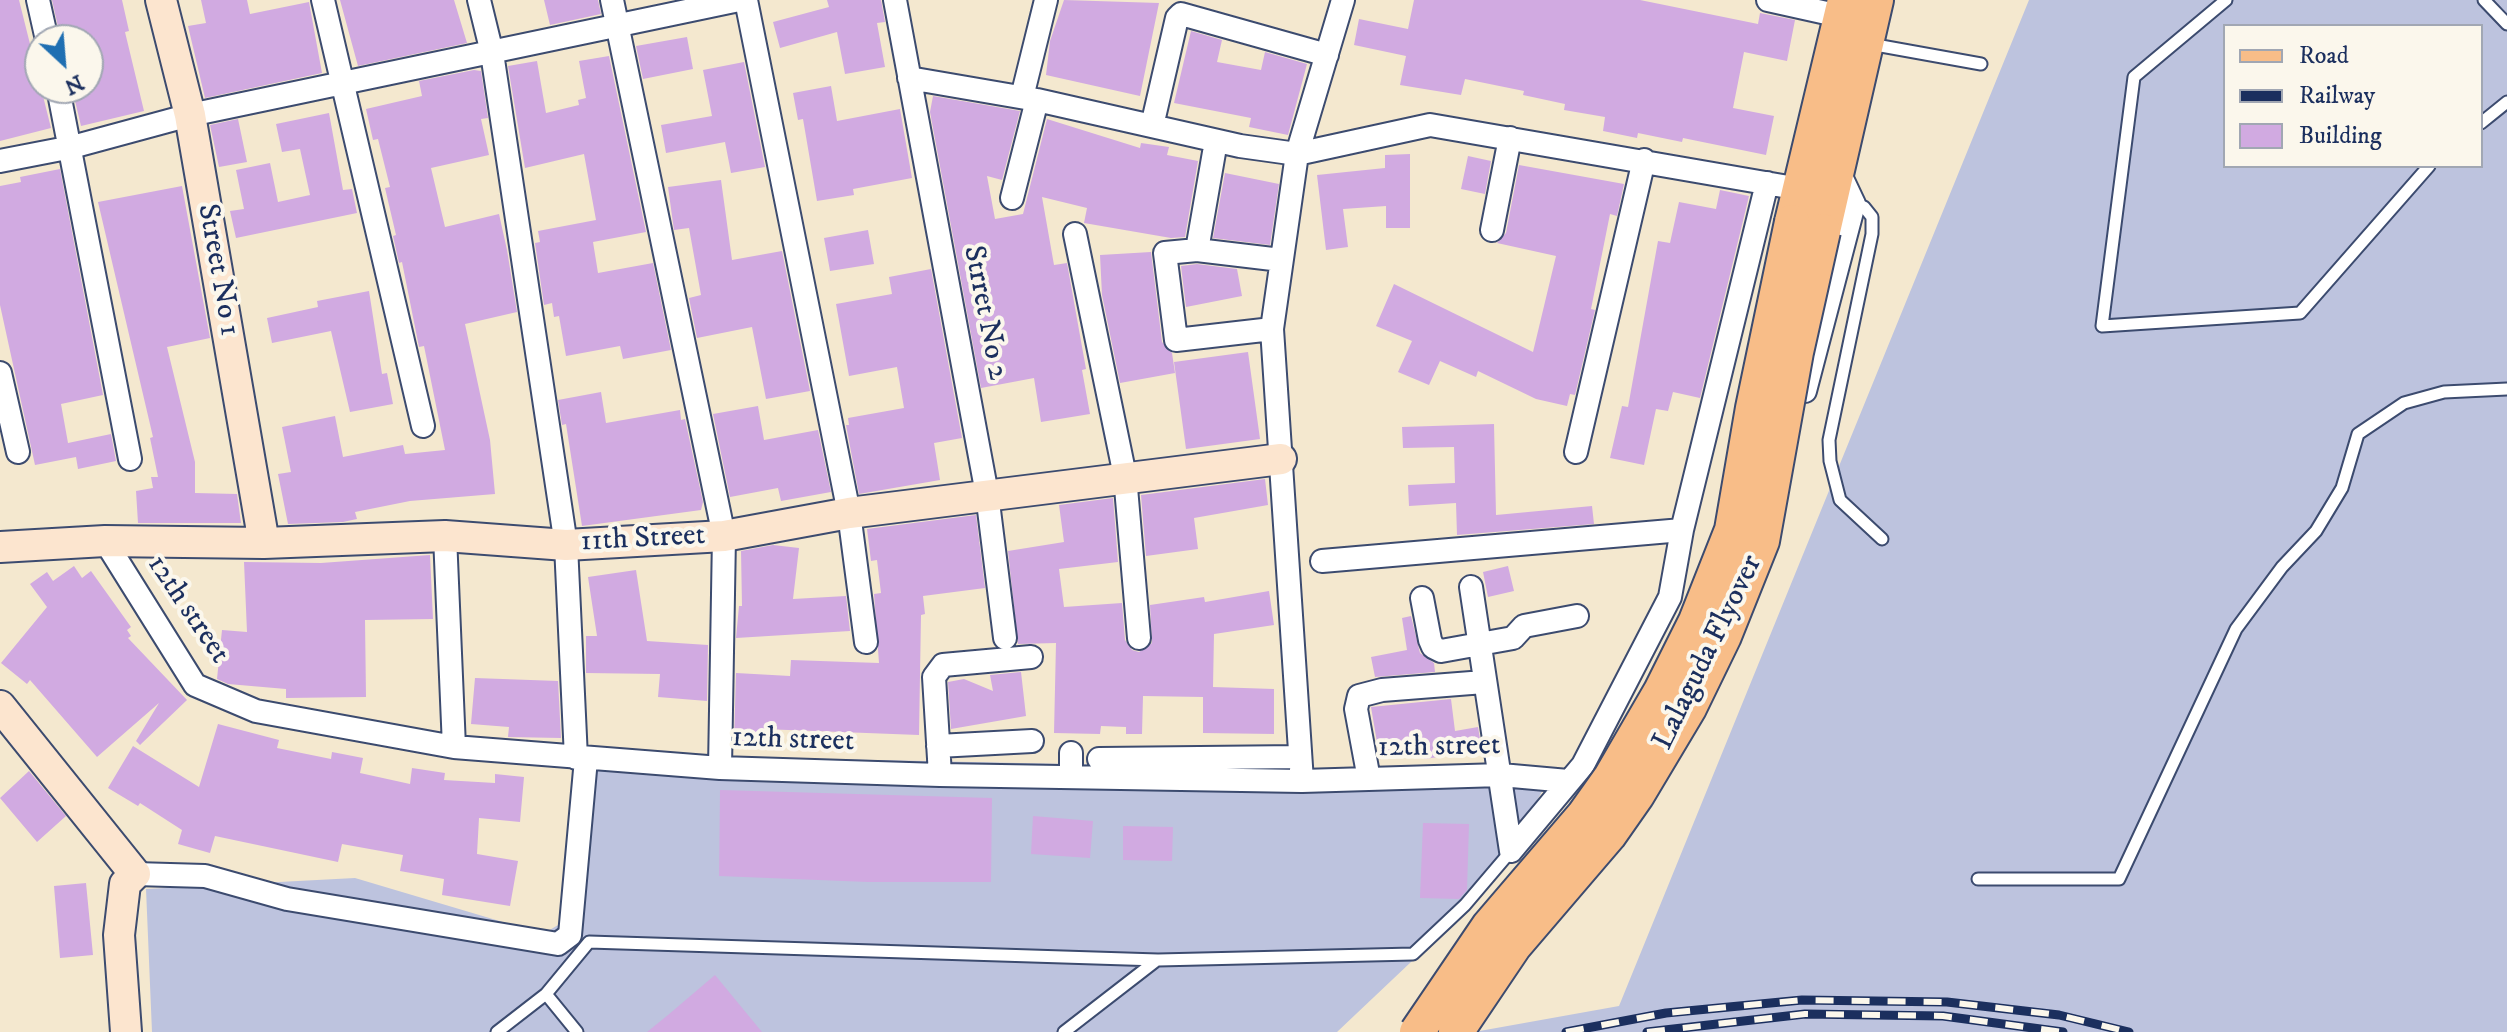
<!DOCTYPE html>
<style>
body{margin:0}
#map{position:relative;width:2507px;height:1032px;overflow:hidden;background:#f4e8cf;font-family:"IM FELL DW Pica",serif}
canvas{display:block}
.legend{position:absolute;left:2223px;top:24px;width:260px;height:144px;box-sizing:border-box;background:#fbf7ec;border:2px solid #a1a7b3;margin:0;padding:10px 14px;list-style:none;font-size:24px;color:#1b2f5e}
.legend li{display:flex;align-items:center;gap:16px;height:40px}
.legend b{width:40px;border:2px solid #a1a7b3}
.north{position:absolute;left:24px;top:24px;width:80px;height:80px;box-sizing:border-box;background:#fbf7ec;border:2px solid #a1a7b3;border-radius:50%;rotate:154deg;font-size:22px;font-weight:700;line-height:32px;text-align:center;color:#1b2f5e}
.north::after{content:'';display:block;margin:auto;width:28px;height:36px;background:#1f6fb2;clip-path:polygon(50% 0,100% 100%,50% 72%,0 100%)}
</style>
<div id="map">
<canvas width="2507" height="1032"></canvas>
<ul class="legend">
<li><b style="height:10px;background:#f8bd88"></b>Road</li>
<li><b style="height:10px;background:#1b2f5e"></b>Railway</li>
<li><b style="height:22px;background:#d1aae1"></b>Building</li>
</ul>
<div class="north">N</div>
</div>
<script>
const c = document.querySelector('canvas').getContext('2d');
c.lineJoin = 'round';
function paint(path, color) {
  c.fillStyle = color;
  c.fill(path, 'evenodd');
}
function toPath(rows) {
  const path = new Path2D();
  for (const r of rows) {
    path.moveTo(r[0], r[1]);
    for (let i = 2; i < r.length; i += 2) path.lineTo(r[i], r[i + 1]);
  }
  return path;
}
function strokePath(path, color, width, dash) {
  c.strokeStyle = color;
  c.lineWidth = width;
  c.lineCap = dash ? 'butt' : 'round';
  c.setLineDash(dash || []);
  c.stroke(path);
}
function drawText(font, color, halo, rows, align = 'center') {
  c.font = font + ' "IM FELL DW Pica",serif';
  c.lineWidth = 8;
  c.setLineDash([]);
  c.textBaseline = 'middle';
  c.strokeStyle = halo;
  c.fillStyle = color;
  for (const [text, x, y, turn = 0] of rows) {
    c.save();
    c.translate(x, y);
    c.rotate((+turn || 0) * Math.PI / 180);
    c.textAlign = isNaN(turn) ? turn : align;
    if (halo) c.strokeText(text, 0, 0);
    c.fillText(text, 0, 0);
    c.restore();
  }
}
const industrial = toPath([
 [2029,0,2507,0,2507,1032,1474,1032,1619,1006],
 [2225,26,2481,26,2481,166,2225,166],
 [585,754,1552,774,1485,892,1337,1032,152,1032,146,889,355,878,543,934,585,909]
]);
const building = toPath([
 [0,0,19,0,51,128,0,141],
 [52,0,122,0,129,31,125,32,144,111,81,126,72,88,88,88,88,40,61,40],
 [201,0,247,0,250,14,309,2,322,73,205,98,188,26,206,23],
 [340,0,454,0,467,43,358,66],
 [544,0,598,0,601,14,550,25],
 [827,0,881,0,885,22,877,23,885,67,845,74,837,32,780,48,773,22,829,7],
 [1064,0,1159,3,1140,96,1046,75,1050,41],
 [1414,0,1640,0,1758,24,1760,13,1795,20,1787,61,1744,52,1733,108,1774,116,1766,155,1683,138,1682,142,1638,133,1637,138,1603,131,1605,117,1564,110,1565,104,1523,95,1524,91,1465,79,1461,95,1400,85,1406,56,1354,45,1359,19,1408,29],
 [1191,31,1222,40,1217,62,1261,70,1265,52,1307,64,1288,135,1249,127,1251,118,1174,103],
 [687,37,693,69,643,79,636,46],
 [609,56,646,232,593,242,598,273,653,263,671,350,623,359,620,346,566,356,559,316,554,317,552,303,544,305,535,243,540,242,538,231,596,220,584,154,525,168,508,66,537,61,546,113,579,105,578,100,586,98,579,61],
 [744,62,765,167,731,173,725,142,666,153,661,125,712,116,703,70],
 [474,70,481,71,488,118,481,119,489,155,431,168,445,227,499,214,507,250,517,312,465,324,490,440,495,494,410,501,355,512,357,519,343,522,288,524,278,474,291,472,282,427,335,416,343,457,403,445,405,454,445,450,424,346,419,347,402,262,399,263,393,236,396,235,385,188,390,187,378,139,373,140,366,109,422,96,419,81],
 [831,86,837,121,900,109,912,178,853,189,854,195,817,201,803,119,798,120,793,93],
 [933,96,1020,111,1002,180,987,176,995,219,1023,214,1047,119,1140,148,1141,143,1169,147,1167,155,1198,161,1185,237,1171,238,1084,223,1087,208,1042,197,1054,265,1067,263,1086,369,1082,370,1090,414,1041,422,1034,378,981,388,930,112],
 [329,113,343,190,352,189,357,213,236,238,230,211,244,209,236,170,270,163,278,202,310,195,300,149,282,152,276,124],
 [238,119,247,162,219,167,210,125],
 [1410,154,1410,228,1386,228,1386,206,1343,209,1348,247,1326,250,1317,175,1385,168,1385,155],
 [1468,156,1491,161,1485,194,1461,189],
 [1519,165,1624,184,1617,216,1610,214,1591,309,1595,310,1575,395,1570,394,1567,406,1536,399,1478,371,1476,377,1440,361,1429,385,1398,372,1412,341,1376,326,1394,284,1533,352,1556,256,1497,243,1506,233],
 [60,169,103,395,61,404,68,443,111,434,116,461,78,469,76,457,35,465,0,305,0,186,21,182,20,177],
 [1225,173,1279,184,1270,245,1213,238],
 [721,180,732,260,782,251,810,391,766,399,752,327,697,338,689,298,701,295,689,228,674,230,668,187],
 [182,186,210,338,167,347,195,462,195,493,237,494,241,523,138,523,136,491,153,488,151,477,158,477,150,438,153,437,98,202],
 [1720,190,1749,196,1700,398,1673,392,1668,411,1656,409,1644,465,1610,458,1622,406,1628,407,1658,241,1670,243,1679,202,1716,209],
 [868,230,874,264,830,271,824,238],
 [1151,252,1162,342,1172,353,1175,373,1120,383,1102,295,1100,255],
 [1197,264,1237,269,1242,296,1186,307,1181,266],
 [931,269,962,438,934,443,940,480,859,494,846,425,849,425,848,418,904,408,897,367,849,376,836,304,892,294,889,277],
 [369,291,382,374,387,373,393,404,350,412,331,331,272,343,267,318,318,307,317,301],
 [1248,352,1260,439,1186,449,1174,362],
 [601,392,606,423,680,410,681,420,685,419,703,502,701,510,582,526,566,424,562,425,558,400],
 [758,406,764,440,818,430,831,492,781,501,778,488,730,497,713,414],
 [1494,424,1496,515,1592,506,1594,524,1457,535,1456,503,1409,506,1408,485,1455,483,1454,447,1403,448,1402,427],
 [1265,479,1268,505,1194,518,1198,549,1146,556,1141,495],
 [1113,498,1118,562,1059,569,1064,607,1122,603,1125,640,1132,650,1139,652,1152,643,1150,605,1204,597,1205,602,1269,591,1274,625,1214,634,1213,687,1274,689,1274,734,1203,733,1203,697,1143,696,1142,734,1126,734,1126,727,1101,726,1100,734,1054,733,1056,643,1018,644,1008,551,1064,542,1059,505],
 [976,515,985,588,923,596,925,614,921,615,919,735,762,729,761,743,734,742,736,673,790,676,791,660,879,663,874,594,881,593,877,560,871,561,867,529],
 [773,545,799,548,793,599,846,596,850,631,736,638,739,606,742,606,741,551],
 [430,555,433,619,365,620,366,697,286,698,286,689,228,684,217,679,222,630,247,632,244,562,321,563],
 [74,566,82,578,91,571,131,627,127,630,131,636,128,638,187,700,140,745,136,741,159,703,97,757,30,680,27,684,1,663,47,607,30,584,47,572,53,581],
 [1508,566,1514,591,1488,597,1483,572],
 [636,570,647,641,708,645,707,701,658,697,660,674,586,673,586,636,597,636,588,577],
 [1411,616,1420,653,1434,663,1435,672,1375,677,1371,657,1407,650,1402,618],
 [1021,672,1026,716,951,729,948,682,964,679,993,691,990,675],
 [475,678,558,681,561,738,508,737,509,727,471,724],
 [1451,699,1455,731,1478,727,1482,751,1424,759,1423,749,1379,754,1371,707],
 [218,724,279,740,277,748,331,759,332,752,363,758,360,773,410,784,412,768,445,773,444,780,495,783,495,774,524,777,520,822,479,818,477,854,518,861,510,906,442,895,444,879,400,871,403,855,342,844,338,862,215,836,210,853,178,844,182,830,140,803,138,806,108,788,133,746,199,787],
 [29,771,66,816,37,842,0,798],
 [720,790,992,798,991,882,868,882,719,876],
 [1033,816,1093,821,1090,858,1031,854],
 [1423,823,1469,824,1467,890,1459,899,1420,898],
 [1123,826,1173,827,1172,861,1123,860],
 [86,883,93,955,60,958,54,886],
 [715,975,762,1032,647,1032,668,1015]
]);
const lane = toPath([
 [2226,0,2134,77,2102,326,2300,313,2429,166],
 [2484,0,2507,24],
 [1870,44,1981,64],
 [2481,123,2507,102],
 [1854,204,1864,207,1872,217,1872,234,1829,440,1830,461,1840,500,1882,539],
 [1978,879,2119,879,2236,629,2282,567,2316,531,2342,488,2358,434,2404,403,2444,392,2507,389],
 [546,994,577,1032],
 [497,1032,546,994,589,942,1158,960,1413,954,1465,905,1511,851],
 [1064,1032,1157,960]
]);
const street = toPath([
 [38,0,47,40],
 [323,0,423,426],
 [479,0,492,53,566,545,576,758],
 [612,0,724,536,720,768],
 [746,0,849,513,866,642],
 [895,0,987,494,1005,638],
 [1768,0,1840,16],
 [909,78,1037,100,1240,146,1297,154,1430,125,1800,189],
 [58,88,130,459],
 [1022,97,1046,0],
 [1152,126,1177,18,1181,14,1327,55],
 [0,161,72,147,190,115,739,0],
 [1012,198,1037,100],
 [1492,230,1510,138],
 [1075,234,1125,476,1139,638],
 [1197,250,1216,141],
 [1272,329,1176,340,1165,253,1197,250,1281,260],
 [0,373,18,452],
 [1805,391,1854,204,1837,168],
 [1576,452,1644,160],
 [445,536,454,747],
 [105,541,195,685,256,711,454,747,720,768,940,775,1302,781,1501,775,1568,781],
 [1322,561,1682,530],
 [1471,587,1511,851],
 [1422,598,1430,640,1433,647,1441,651,1513,638,1524,626,1577,616],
 [938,746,1032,741],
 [1099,759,1300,757],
 [940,775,934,677,943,665,1031,657],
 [1071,777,1071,753],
 [1369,779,1356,709,1359,696,1382,690,1484,682],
 [1302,781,1272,329,1297,154,1343,0],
 [1511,851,1583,765,1670,597,1682,530,1767,183],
 [135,874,205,876,287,899,558,944,570,935,586,759]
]);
const secondary = toPath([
 [161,0,190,115,264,543],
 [0,547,105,541,264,543,445,536,566,545,724,536,849,513,1281,459],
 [0,706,135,874,125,884,119,935,126,1032]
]);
const primary = toPath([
 [1792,222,1845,0],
 [1823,231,1876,0]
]);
const rail = toPath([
 [1566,1032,1666,1013,1802,1000,1947,1002,2059,1015,2129,1032],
 [1647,1032,1805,1014,1943,1016,2063,1032]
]);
const primaryBridge = toPath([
 [1417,1032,1489,926,1584,815,1611,777,1661,691,1696,621,1732,530,1753,408,1792,222],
 [1456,1032,1514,946,1609,835,1637,795,1689,708,1724,636,1762,541,1796,352,1823,231]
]);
const streetNames = [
 ["Street No 1",217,270,80],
 ["Strret No 2",984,313,79],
 ["11th Street",643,540,-3],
 ["12th street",187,610,56],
 ["Lalaguda Flyover",1709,653,-64],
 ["12th street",793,741,2],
 ["12th street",1439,748,-1]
];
paint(industrial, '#bdc3de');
paint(building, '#d1aae1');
strokePath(lane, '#3c4b6f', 15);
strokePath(street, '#3c4b6f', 26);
strokePath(secondary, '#3c4b6f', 34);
strokePath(primary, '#3c4b6f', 38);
strokePath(lane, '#fff', 11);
strokePath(street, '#fff', 22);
strokePath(secondary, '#fce5cf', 30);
strokePath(primary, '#f8bd88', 34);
strokePath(rail, '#1b2f5e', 9);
strokePath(rail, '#fbf7ec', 6, [18]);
strokePath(primaryBridge, '#3c4b6f', 38, []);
strokePath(primaryBridge, '#f8bd88', 34);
drawText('30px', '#1b2f5e', '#fbf7ec', streetNames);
</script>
